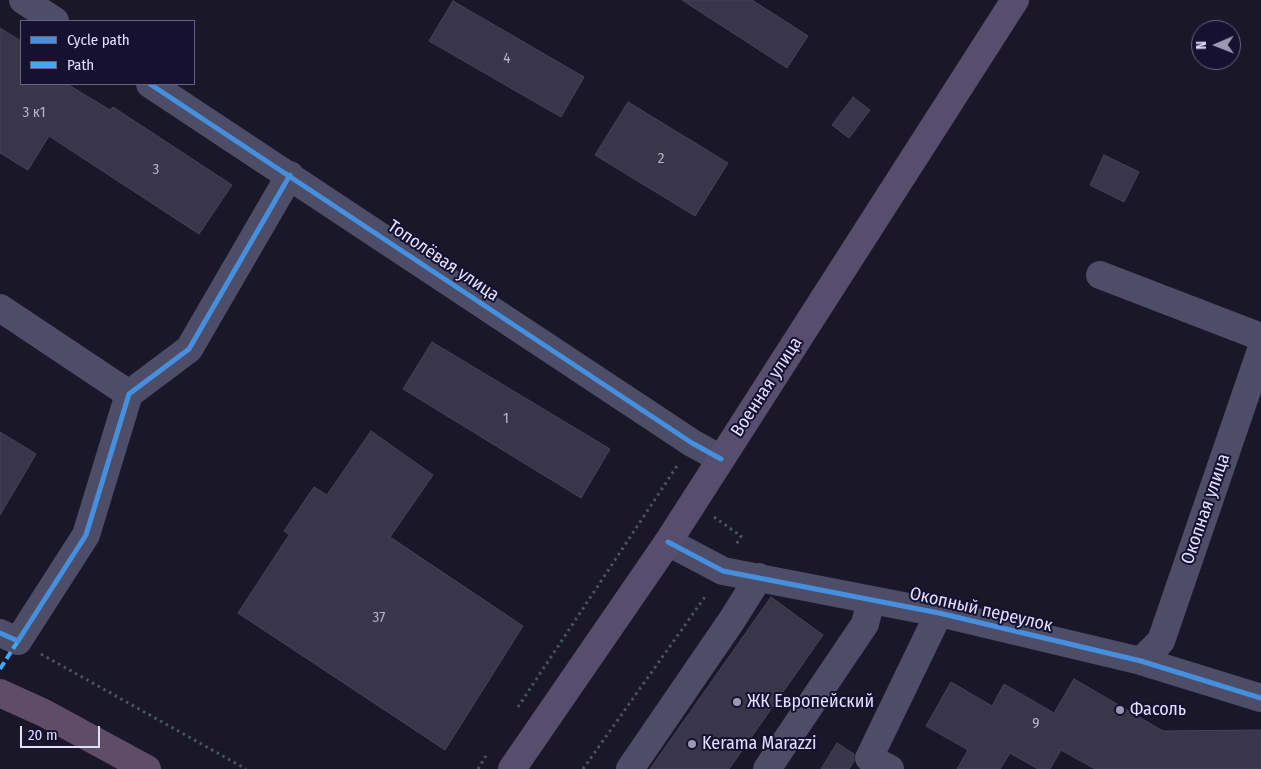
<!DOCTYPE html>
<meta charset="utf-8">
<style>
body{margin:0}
#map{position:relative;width:1261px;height:769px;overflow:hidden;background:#1a1728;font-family:"Fira Sans Condensed",sans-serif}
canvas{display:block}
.legend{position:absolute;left:20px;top:20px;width:175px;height:65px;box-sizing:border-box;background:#15112e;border:1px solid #676382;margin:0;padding:6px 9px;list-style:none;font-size:15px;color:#e1deff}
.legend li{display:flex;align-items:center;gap:10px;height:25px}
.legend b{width:25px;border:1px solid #676382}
.north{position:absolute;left:1191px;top:20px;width:50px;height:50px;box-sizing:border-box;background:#15112e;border:1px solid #676382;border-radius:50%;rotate:269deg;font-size:14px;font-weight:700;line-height:20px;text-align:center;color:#e1deff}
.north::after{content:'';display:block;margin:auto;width:18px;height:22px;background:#9b98b4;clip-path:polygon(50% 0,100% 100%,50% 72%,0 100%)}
.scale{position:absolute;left:20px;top:726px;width:80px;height:22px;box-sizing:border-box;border:2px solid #e1deff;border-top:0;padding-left:6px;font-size:15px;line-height:18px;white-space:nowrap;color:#e1deff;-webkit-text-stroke:4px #15112e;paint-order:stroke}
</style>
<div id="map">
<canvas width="1261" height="769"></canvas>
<ul class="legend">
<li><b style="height:6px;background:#468fdf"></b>Cycle path</li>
<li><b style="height:6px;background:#3fa9f5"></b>Path</li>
</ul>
<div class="north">N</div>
<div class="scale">20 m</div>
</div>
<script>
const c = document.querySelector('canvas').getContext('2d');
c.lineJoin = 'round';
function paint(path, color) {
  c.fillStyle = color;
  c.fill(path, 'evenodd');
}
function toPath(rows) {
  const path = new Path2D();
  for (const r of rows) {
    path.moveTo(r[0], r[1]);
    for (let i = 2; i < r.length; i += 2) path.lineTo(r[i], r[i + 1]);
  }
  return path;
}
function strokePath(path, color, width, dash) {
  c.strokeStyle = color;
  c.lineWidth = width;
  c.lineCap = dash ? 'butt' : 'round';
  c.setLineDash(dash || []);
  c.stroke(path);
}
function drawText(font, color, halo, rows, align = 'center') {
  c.font = font + ' "Fira Sans Condensed",sans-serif';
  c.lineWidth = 4;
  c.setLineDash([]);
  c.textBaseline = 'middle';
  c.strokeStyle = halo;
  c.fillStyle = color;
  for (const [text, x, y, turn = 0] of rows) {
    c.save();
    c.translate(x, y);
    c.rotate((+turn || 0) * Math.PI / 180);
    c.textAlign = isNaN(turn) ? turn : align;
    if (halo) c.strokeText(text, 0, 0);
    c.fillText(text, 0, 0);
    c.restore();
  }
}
const building = toPath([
 [682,0,752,0,808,36,787,68,682,0],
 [453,1,584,77,561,117,429,41,453,1],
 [0,28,21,41,21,84,67,84,110,110,113,107,232,185,199,234,49,136,28,170,0,153,0,28],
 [853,97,870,110,849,138,832,125,853,97],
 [628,102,728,163,695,216,595,155,628,102],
 [1104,155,1139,172,1124,202,1090,185,1104,155],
 [432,342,610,449,581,498,403,389,432,342],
 [371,431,433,475,390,537,523,626,445,750,238,613,289,535,284,531,314,487,327,495,371,431],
 [0,432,36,454,0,515,0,432],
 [771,597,823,635,729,769,650,769,771,597],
 [1074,679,1163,731,1261,730,1261,769,1095,769,1061,750,1050,769,1038,769,1010,753,1000,769,957,769,968,750,926,726,951,682,992,706,1004,684,1054,713,1074,679],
 [837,743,854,754,854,761,849,769,821,769,837,743]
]);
const path = toPath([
 [714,517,741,536,736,545],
 [41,654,246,769],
 [518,707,677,466],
 [478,769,487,754],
 [583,769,707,594]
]);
const minor = toPath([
 [23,0,55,21],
 [150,84,692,443,721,459],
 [1100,275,1261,337],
 [0,308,129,394],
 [668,542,723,571,939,613,1141,661,1261,698],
 [0,633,18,641,86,535,129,394,189,349,290,175],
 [1141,661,1161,641,1261,350],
 [630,769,732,620,759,577],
 [767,769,865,624,871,600],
 [890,769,869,758,939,613]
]);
const major = toPath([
 [512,769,668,542,1015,0]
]);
const highway = toPath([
 [0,693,44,713,147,769]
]);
const quiet = toPath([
 [0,669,18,641]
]);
const cycleway = toPath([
 [150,84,692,443,721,459],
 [668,542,723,571,939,613,1141,661,1261,698],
 [0,633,18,641,86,535,129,394,189,349,290,175]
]);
const markers = [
 [737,702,5,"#9b98b4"],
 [1120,710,5,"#9b98b4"],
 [692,744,5,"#9b98b4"]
];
const numberNames = [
 ["4",507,59],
 ["3 к1",34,113],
 ["2",661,159],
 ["3",156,170],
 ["1",506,419],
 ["37",379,618],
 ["9",1036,724]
];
const streetNames = [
 ["Тополёвая улица",443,261,34],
 ["Военная улица",767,387,-57],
 ["Окопная улица",1206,509,-71],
 ["Окопный переулок",981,610,13]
];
const poiNames = [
 ["ЖК Европейский",747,702],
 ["Фасоль",1130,710],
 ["Kerama Marazzi",702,744]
];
paint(building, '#393649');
strokePath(building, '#47425a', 1);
strokePath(path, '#475565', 3, [2.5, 4]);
strokePath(minor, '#4d4d68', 28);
strokePath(major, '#564e6c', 28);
strokePath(highway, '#5f4d67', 28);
strokePath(quiet, '#3fa9f5', 4, [8, 4]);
strokePath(cycleway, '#468fdf', 5);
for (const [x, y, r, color] of markers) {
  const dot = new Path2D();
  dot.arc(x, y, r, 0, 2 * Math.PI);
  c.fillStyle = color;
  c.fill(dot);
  strokePath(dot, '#15112e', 2);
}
drawText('15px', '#b7b4d2', null, numberNames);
drawText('18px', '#e1deff', '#15112e', streetNames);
drawText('18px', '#e1deff', '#15112e', poiNames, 'left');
</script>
